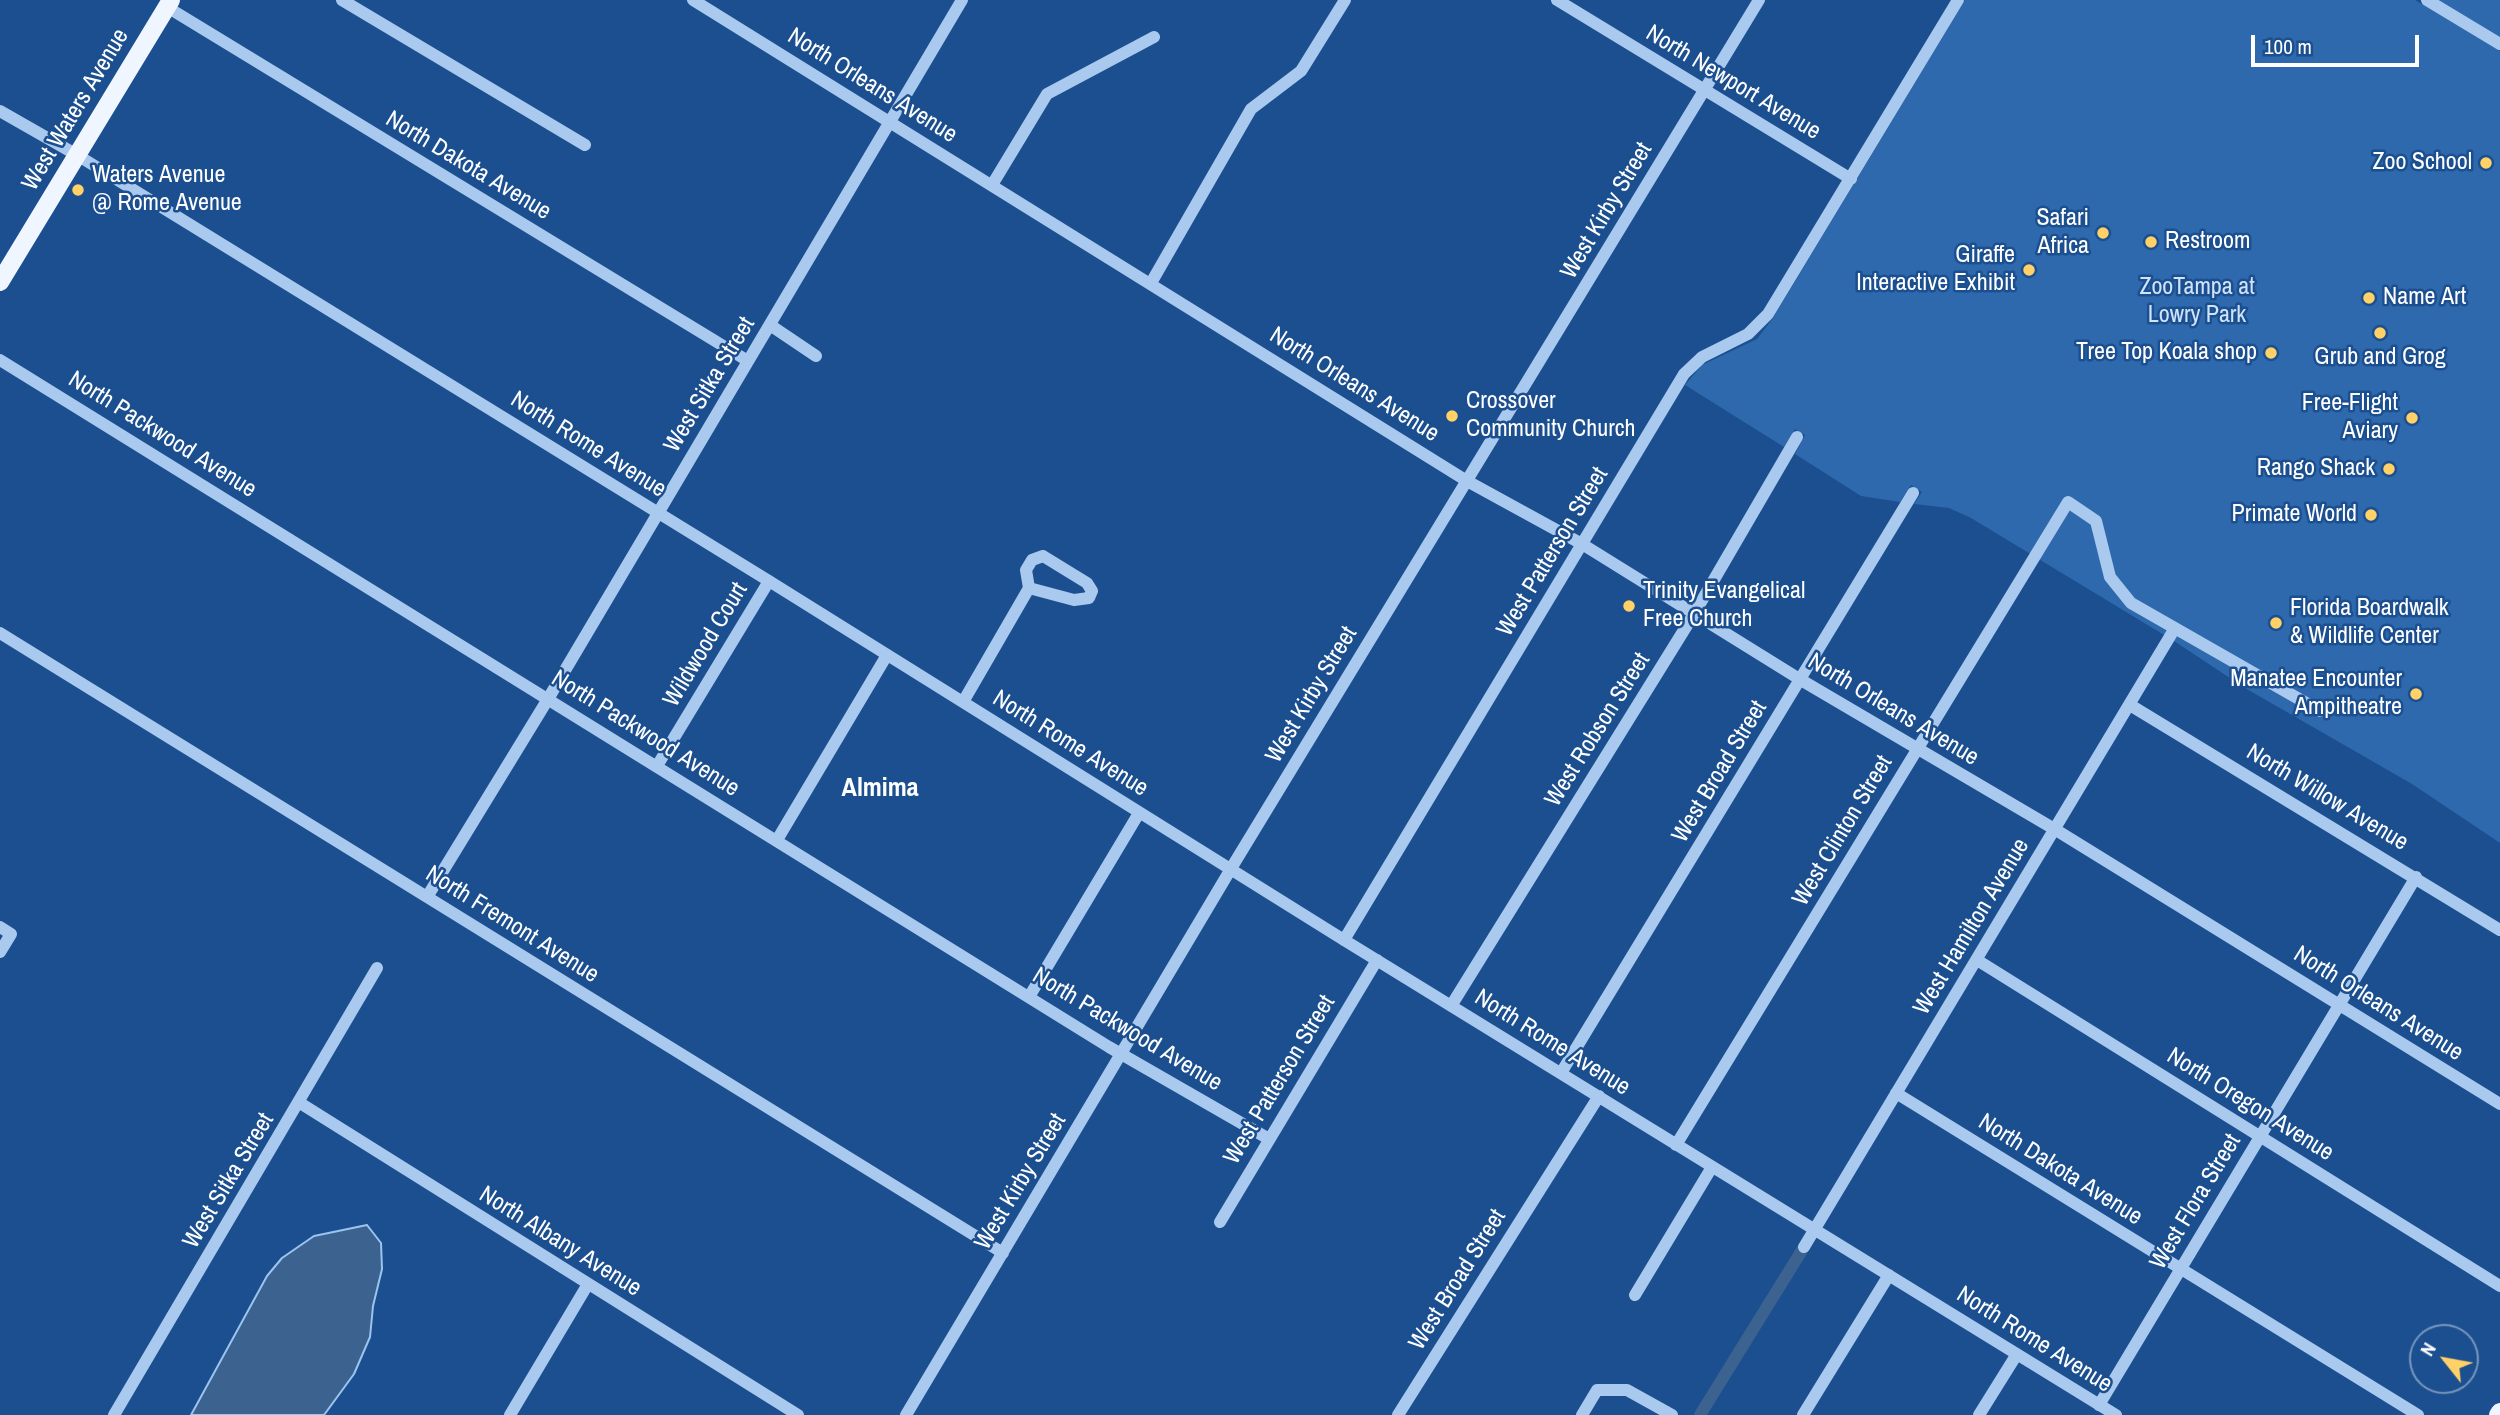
<!DOCTYPE html>
<style>
body{margin:0}
#map{position:relative;width:2500px;height:1415px;overflow:hidden;background:#1b4f8f;font-family:"Archivo Narrow",sans-serif}
canvas{display:block}
.north{position:absolute;left:2409px;top:1324px;width:70px;height:70px;box-sizing:border-box;background:#1b4f8f;border:2px solid #7695bc;border-radius:50%;rotate:301deg;font-size:19px;font-weight:700;line-height:28px;text-align:center;color:#fff}
.north::after{content:'';display:block;margin:auto;width:24px;height:32px;background:#ffd166;clip-path:polygon(50% 0,100% 100%,50% 72%,0 100%)}
.scale{position:absolute;left:2251px;top:35px;width:168px;height:32px;box-sizing:border-box;border:4px solid #fff;border-top:0;padding-left:9px;font-size:21px;line-height:24px;white-space:nowrap;color:#fff;-webkit-text-stroke:5px #1b4f8f;paint-order:stroke}
</style>
<div id="map">
<canvas width="2500" height="1415"></canvas>
<div class="north">N</div>
<div class="scale">100 m</div>
</div>
<script>
const c = document.querySelector('canvas').getContext('2d');
c.lineJoin = 'round';
function paint(path, color) {
  c.fillStyle = color;
  c.fill(path, 'evenodd');
}
function toPath(rows) {
  const path = new Path2D();
  for (const r of rows) {
    path.moveTo(r[0], r[1]);
    for (let i = 2; i < r.length; i += 2) path.lineTo(r[i], r[i + 1]);
  }
  return path;
}
function strokePath(path, color, width, dash) {
  c.strokeStyle = color;
  c.lineWidth = width;
  c.lineCap = dash ? 'butt' : 'round';
  c.setLineDash(dash || []);
  c.stroke(path);
}
function drawText(font, color, halo, rows, align = 'center') {
  c.font = font + ' "Archivo Narrow",sans-serif';
  c.lineWidth = 5;
  c.setLineDash([]);
  c.textBaseline = 'middle';
  c.strokeStyle = halo;
  c.fillStyle = color;
  for (const [text, x, y, turn = 0] of rows) {
    c.save();
    c.translate(x, y);
    c.rotate((+turn || 0) * Math.PI / 180);
    c.textAlign = isNaN(turn) ? turn : align;
    if (halo) c.strokeText(text, 0, 0);
    c.fillText(text, 0, 0);
    c.restore();
  }
}
const green = toPath([
 [1965,0,2415,0,2500,51,2500,843,2412,784,2245,688,2174,641,1971,518,1949,508,1914,504,1922,492,1911,485,1900,502,1861,496,1795,454,1805,435,1795,429,1784,447,1685,385,1702,365,1757,339,1773,318],
 [2436,0,2500,0,2500,38]
]);
const water = toPath([
 [367,1225,381,1243,382,1269,373,1306,370,1337,354,1374,324,1415,191,1415,267,1276,282,1258,314,1236,367,1225]
]);
const canal = toPath([
 [1700,1415,1804,1247]
]);
const minor = toPath([
 [342,0,585,145],
 [693,0,1467,481,1582,544,1801,680,2056,830,2500,1104],
 [1557,0,1851,179],
 [2427,0,2500,44],
 [167,7,748,361],
 [0,111,77,155,769,581,1344,940,2116,1415],
 [992,185,1047,94,1154,37],
 [1151,283,1251,109,1301,71,1345,0],
 [770,325,816,356],
 [0,360,1109,1047,1269,1139],
 [1043,556,1087,583,1092,591,1089,598,1074,600,1029,588,1026,570,1032,560,1043,556],
 [0,633,1003,1253],
 [963,702,1029,588],
 [2130,705,2500,930],
 [657,766,769,581],
 [777,840,887,655],
 [427,897,548,699,962,0],
 [0,927,11,934,0,952],
 [1344,940,1684,374,1702,357,1748,334,1768,314,1958,0],
 [1977,960,2500,1286],
 [1029,997,1139,813],
 [1451,1006,1694,614,1797,437],
 [1561,1073,1913,493],
 [1896,1093,2418,1415],
 [300,1103,798,1415],
 [1676,1145,2068,502,2096,521,2110,577,2131,603,2320,711],
 [1220,1222,1377,960],
 [1804,1247,2175,628],
 [1635,1295,1712,1167],
 [2099,1405,2416,877],
 [114,1415,377,968],
 [510,1415,588,1284],
 [906,1415,1235,862,1759,0],
 [1398,1415,1599,1096],
 [1582,1415,1597,1390,1627,1390,1672,1415],
 [1803,1415,1889,1275],
 [1979,1415,2017,1354]
]);
const major = toPath([
 [0,282,171,0],
 [2498,1415,2500,1412]
]);
const markers = [
 [2486,163,7,"#ffd166"],
 [78,190,7,"#ffd166"],
 [2103,233,7,"#ffd166"],
 [2151,242,7,"#ffd166"],
 [2029,270,7,"#ffd166"],
 [2369,298,7,"#ffd166"],
 [2380,333,7,"#ffd166"],
 [2271,353,7,"#ffd166"],
 [1452,416,7,"#ffd166"],
 [2412,418,7,"#ffd166"],
 [2389,469,7,"#ffd166"],
 [2371,515,7,"#ffd166"],
 [1629,606,7,"#ffd166"],
 [2276,623,7,"#ffd166"],
 [2416,694,7,"#ffd166"]
];
const streetNames = [
 ["North Newport Avenue",1733,83,31],
 ["North Orleans Avenue",872,86,32],
 ["West Waters Avenue",76,110,-59],
 ["North Dakota Avenue",468,166,31],
 ["West Kirby Street",1607,211,-59],
 ["West Sitka Street",710,385,-59],
 ["North Orleans Avenue",1354,385,32],
 ["North Packwood Avenue",162,435,32],
 ["North Rome Avenue",588,445,32],
 ["West Patterson Street",1553,552,-59],
 ["Wildwood Court",706,645,-59],
 ["West Kirby Street",1312,695,-59],
 ["North Orleans Avenue",1893,710,31],
 ["West Robson Street",1598,730,-58],
 ["North Packwood Avenue",645,734,32],
 ["North Rome Avenue",1070,744,32],
 ["West Broad Street",1720,772,-59],
 ["North Willow Avenue",2327,798,31],
 ["West Clinton Street",1843,831,-59],
 ["North Fremont Avenue",512,925,32],
 ["West Hamilton Avenue",1972,927,-59],
 ["North Orleans Avenue",2378,1004,32],
 ["North Packwood Avenue",1127,1030,31],
 ["North Rome Avenue",1552,1043,32],
 ["West Patterson Street",1280,1080,-59],
 ["North Oregon Avenue",2250,1105,32],
 ["North Dakota Avenue",2060,1170,32],
 ["West Sitka Street",229,1181,-59],
 ["West Kirby Street",1021,1182,-59],
 ["West Flora Street",2196,1202,-59],
 ["North Albany Avenue",560,1242,32],
 ["West Broad Street",1458,1280,-58],
 ["North Rome Avenue",2034,1340,32]
];
const poiNames = [
 ["Zoo School",2472,163],
 ["Waters Avenue",92,176,"left"],
 ["@ Rome Avenue",92,204,"left"],
 ["Safari",2089,219],
 ["Africa",2089,247],
 ["Restroom",2165,242,"left"],
 ["Giraffe",2015,256],
 ["Interactive Exhibit",2015,284],
 ["Name Art",2383,298,"left"],
 ["Tree Top Koala shop",2257,353],
 ["Grub and Grog",2380,358,"center"],
 ["Crossover",1466,402,"left"],
 ["Community Church",1466,430,"left"],
 ["Free-Flight",2398,404],
 ["Aviary",2398,432],
 ["Rango Shack",2375,469],
 ["Primate World",2357,515],
 ["Trinity Evangelical",1643,592,"left"],
 ["Free Church",1643,620,"left"],
 ["Florida Boardwalk",2290,609,"left"],
 ["& Wildlife Center",2290,637,"left"],
 ["Manatee Encounter",2402,680],
 ["Ampitheatre",2402,708]
];
const parkNames = [
 ["ZooTampa at",2197,288],
 ["Lowry Park",2197,316]
];
const neighbourhoodNames = [
 ["Almima",880,789]
];
paint(green, '#2e69ad');
paint(water, '#3c6290');
strokePath(water, '#9cc4f0', 2);
strokePath(canal, '#3c6290', 12);
strokePath(minor, '#a9c9ee', 12);
strokePath(major, '#f0f6ff', 18);
for (const [x, y, r, color] of markers) {
  const dot = new Path2D();
  dot.arc(x, y, r, 0, 2 * Math.PI);
  c.fillStyle = color;
  c.fill(dot);
  strokePath(dot, '#1b4f8f', 2.5);
}
drawText('24px', '#fff', '#1b4f8f', streetNames);
drawText('24px', '#fff', '#1b4f8f', poiNames, 'right');
drawText('24px', '#cfe3fa', '#1b4f8f', parkNames);
drawText('bold 26px', '#fff', '#1b4f8f', neighbourhoodNames);
</script>
